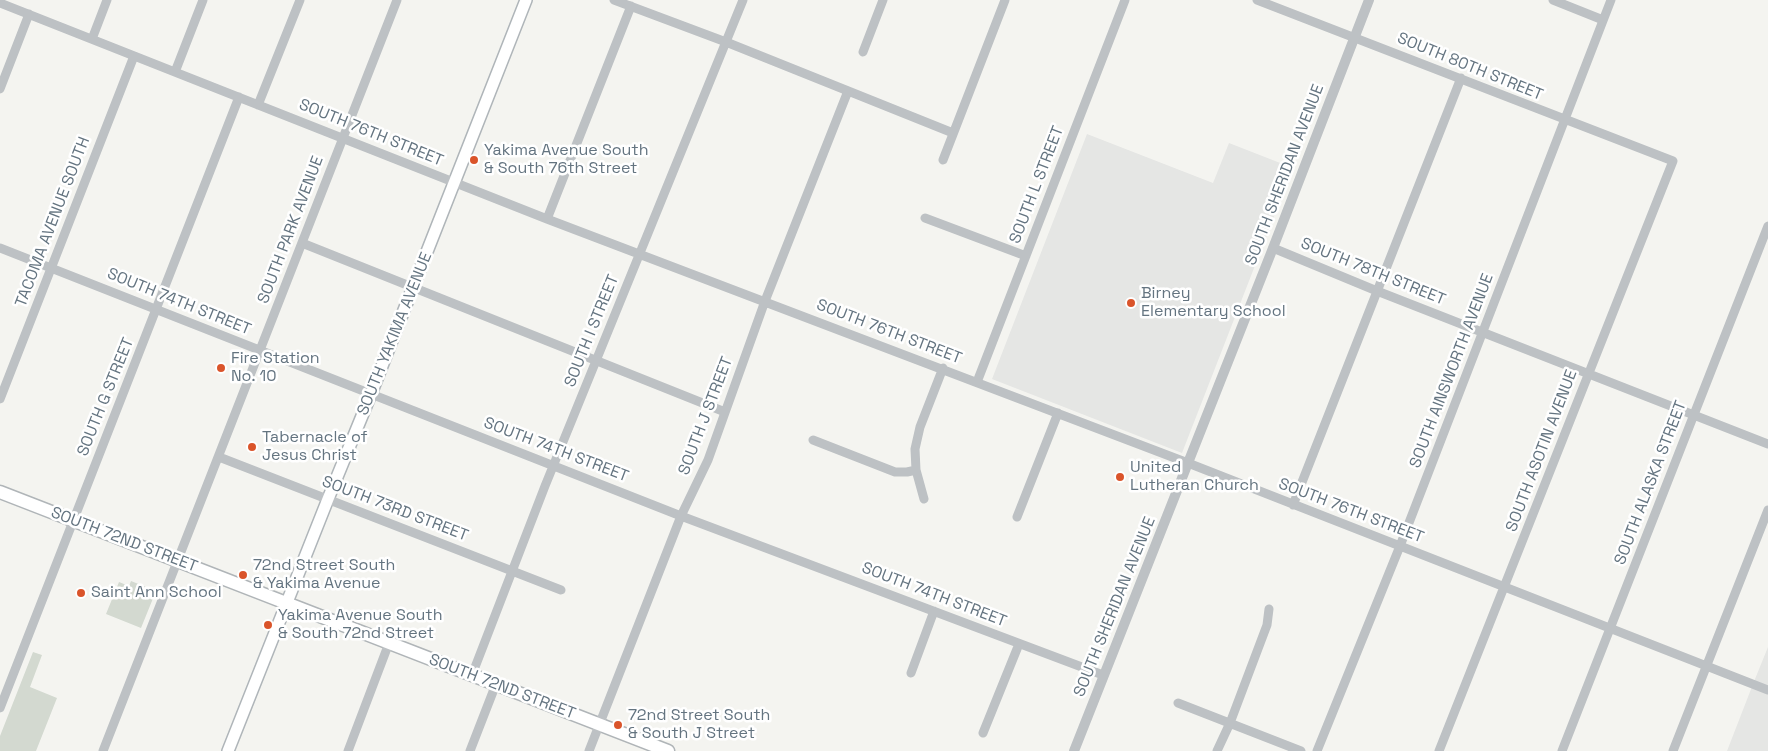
<!DOCTYPE html>
<style>
body{margin:0}
canvas{display:block;background:#f4f4f0}
</style>
<canvas width="1768" height="751"></canvas>
<script>
const c = document.querySelector('canvas').getContext('2d');
c.lineJoin = 'round';
function paint(path, color) {
  c.fillStyle = color;
  c.fill(path, 'evenodd');
}
function toPath(rows) {
  const path = new Path2D();
  for (const r of rows) {
    path.moveTo(r[0], r[1]);
    for (let i = 2; i < r.length; i += 2) path.lineTo(r[i], r[i + 1]);
  }
  return path;
}
function strokePath(path, color, width, dash) {
  c.strokeStyle = color;
  c.lineWidth = width;
  c.lineCap = dash ? 'butt' : 'round';
  c.setLineDash(dash || []);
  c.stroke(path);
}
function drawText(font, color, halo, rows, align = 'center') {
  c.font = font + ' "Space Grotesk",sans-serif';
  c.lineWidth = 5;
  c.setLineDash([]);
  c.textBaseline = 'middle';
  c.strokeStyle = halo;
  c.fillStyle = color;
  for (const [text, x, y, turn = 0] of rows) {
    c.save();
    c.translate(x, y);
    c.rotate((+turn || 0) * Math.PI / 180);
    c.textAlign = isNaN(turn) ? turn : align;
    if (halo) c.strokeText(text, 0, 0);
    c.fillText(text, 0, 0);
    c.restore();
  }
}
const built = toPath([
 [1087,134,1213,183,1229,143,1293,168,1182,453,992,379],
 [1768,647,1768,751,1727,751,1753,684]
]);
const green = toPath([
 [131,581,156,591,141,628,106,614,119,582,129,586],
 [33,652,42,655,30,687,57,698,36,751,0,751,0,736]
]);
const minor = toPath([
 [614,0,726,42,953,133],
 [1257,0,1673,161,1439,751],
 [1553,0,1603,20],
 [0,3,547,219,1188,463,1768,690],
 [92,39,107,0],
 [863,52,883,0],
 [175,72,203,0],
 [0,89,29,14],
 [258,105,300,0],
 [943,160,1005,0],
 [925,218,1026,256],
 [547,219,631,6],
 [302,243,725,412],
 [0,248,681,516,1103,675],
 [1273,248,1377,291,1768,444],
 [977,382,1125,0],
 [0,399,134,56],
 [813,440,895,472,907,472,916,470],
 [219,457,561,590],
 [924,499,916,470,915,449,920,427,943,368],
 [1293,505,1461,78],
 [1017,517,1058,413],
 [911,673,934,611],
 [472,675,545,486,743,0],
 [1178,703,1301,751],
 [0,708,239,97],
 [983,733,1019,644],
 [103,751,397,0],
 [348,751,389,643],
 [470,751,496,684],
 [589,751,681,516,708,460,765,301,848,91],
 [1217,751,1230,723,1267,625,1269,609],
 [1317,751,1400,546,1611,0],
 [1562,751,1768,226],
 [1673,751,1768,510]
]);
const tertiary = toPath([
 [1074,751,1273,248,1369,0]
]);
const secondary = toPath([
 [228,751,328,499,371,394,526,0]
]);
const primary = toPath([
 [0,492,668,751]
]);
const markers = [
 [474,160,5,"#da542a"],
 [1131,303,5,"#da542a"],
 [221,368,5,"#da542a"],
 [252,447,5,"#da542a"],
 [1120,477,5,"#da542a"],
 [243,575,5,"#da542a"],
 [81,593,5,"#da542a"],
 [268,625,5,"#da542a"],
 [618,725,5,"#da542a"]
];
const streetNames = [
 ["SOUTH 80TH STREET",1470,67,22],
 ["SOUTH 76TH STREET",371,133,22],
 ["SOUTH SHERIDAN AVENUE",1285,175,-69],
 ["SOUTH L STREET",1037,185,-69],
 ["TACOMA AVENUE SOUTH",53,222,-69],
 ["SOUTH PARK AVENUE",291,230,-69],
 ["SOUTH 78TH STREET",1373,272,22],
 ["SOUTH 74TH STREET",179,302,22],
 ["SOUTH I STREET",592,331,-68],
 ["SOUTH 76TH STREET",889,332,21],
 ["SOUTH YAKIMA AVENUE",395,334,-68],
 ["SOUTH AINSWORTH AVENUE",1452,371,-69],
 ["SOUTH G STREET",106,397,-68],
 ["SOUTH J STREET",706,416,-69],
 ["SOUTH 74TH STREET",556,450,21],
 ["SOUTH ASOTIN AVENUE",1542,451,-69],
 ["SOUTH ALASKA STREET",1651,483,-69],
 ["SOUTH 73RD STREET",395,509,21],
 ["SOUTH 76TH STREET",1351,511,21],
 ["SOUTH 72ND STREET",124,540,21],
 ["SOUTH 74TH STREET",934,595,21],
 ["SOUTH SHERIDAN AVENUE",1115,607,-68],
 ["SOUTH 72ND STREET",502,687,21]
];
const poiNames = [
 ["Yakima Avenue South",484,151],
 ["& South 76th Street",484,169],
 ["Birney",1141,294],
 ["Elementary School",1141,312],
 ["Fire Station",231,359],
 ["No. 10",231,377],
 ["Tabernacle of",262,438],
 ["Jesus Christ",262,456],
 ["United",1130,468],
 ["Lutheran Church",1130,486],
 ["72nd Street South",253,566],
 ["& Yakima Avenue",253,584],
 ["Saint Ann School",91,593],
 ["Yakima Avenue South",278,616],
 ["& South 72nd Street",278,634],
 ["72nd Street South",628,716],
 ["& South J Street",628,734]
];
paint(built, '#e5e6e4');
paint(green, '#d3d9d0');
strokePath(secondary, '#afb5b9', 14);
strokePath(primary, '#b0b5b8', 15);
strokePath(minor, '#bdc1c4', 9);
strokePath(tertiary, '#bdc1c4', 10);
strokePath(secondary, '#fff', 11);
strokePath(primary, '#fff', 12);
for (const [x, y, r, color] of markers) {
  const dot = new Path2D();
  dot.arc(x, y, r, 0, 2 * Math.PI);
  c.fillStyle = color;
  c.fill(dot);
  strokePath(dot, '#fff', 2);
}
drawText('16px', '#647480', '#fff', streetNames);
drawText('16px', '#647480', '#fff', poiNames, 'left');
</script>
